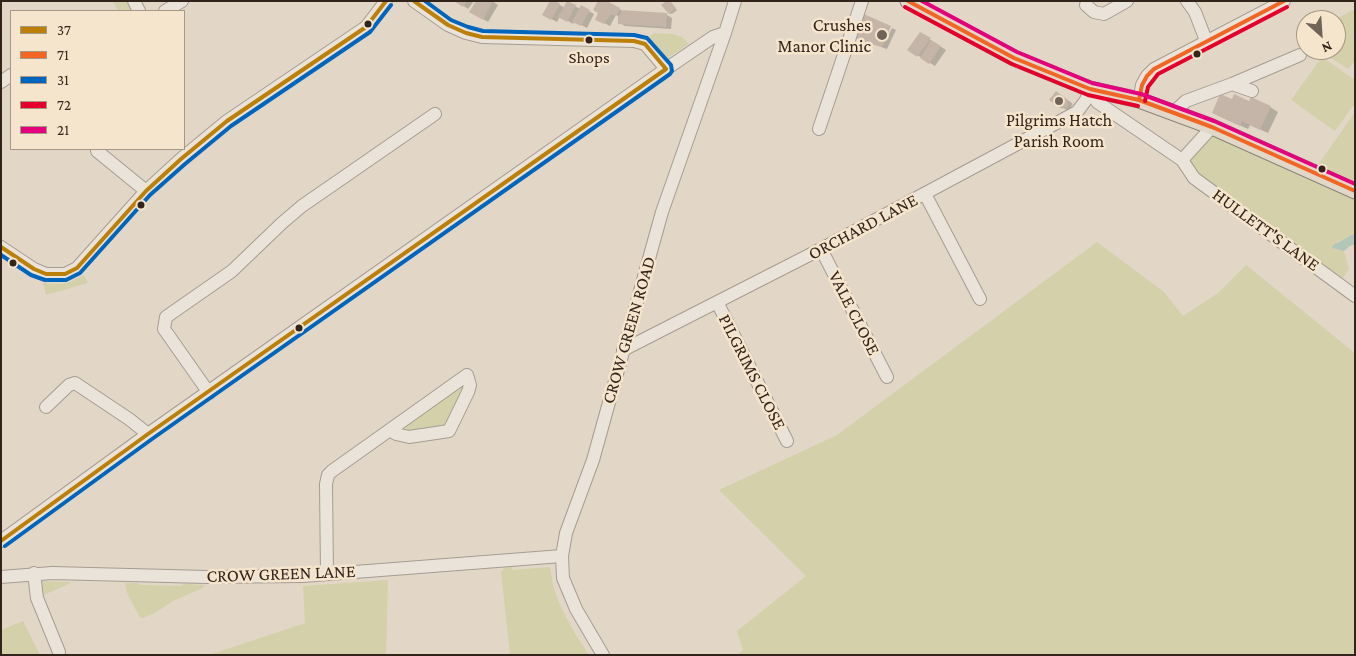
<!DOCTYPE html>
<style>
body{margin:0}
#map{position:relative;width:1356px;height:656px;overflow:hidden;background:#e2d7c7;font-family:"Crimson Pro",serif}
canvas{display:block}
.frame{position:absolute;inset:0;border:2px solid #33241b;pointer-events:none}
.legend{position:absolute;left:10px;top:10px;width:175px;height:140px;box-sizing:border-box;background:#f4e5cc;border:1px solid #a79885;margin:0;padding:6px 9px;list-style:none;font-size:15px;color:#33241b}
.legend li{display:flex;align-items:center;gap:10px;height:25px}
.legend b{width:25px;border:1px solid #a79885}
.north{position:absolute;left:1296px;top:10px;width:50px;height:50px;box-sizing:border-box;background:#f4e5cc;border:1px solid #a79885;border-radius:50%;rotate:154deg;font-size:14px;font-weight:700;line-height:20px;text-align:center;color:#33241b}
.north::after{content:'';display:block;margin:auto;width:18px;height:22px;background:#706357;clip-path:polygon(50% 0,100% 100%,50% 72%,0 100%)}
</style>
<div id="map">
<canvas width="1356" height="656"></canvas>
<div class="frame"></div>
<ul class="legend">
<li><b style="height:6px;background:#bc7f08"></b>37</li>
<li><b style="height:6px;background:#f26522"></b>71</li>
<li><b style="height:6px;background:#0065bd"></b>31</li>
<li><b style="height:6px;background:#e4002b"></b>72</li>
<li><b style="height:6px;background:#e5007d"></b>21</li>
</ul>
<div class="north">N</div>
</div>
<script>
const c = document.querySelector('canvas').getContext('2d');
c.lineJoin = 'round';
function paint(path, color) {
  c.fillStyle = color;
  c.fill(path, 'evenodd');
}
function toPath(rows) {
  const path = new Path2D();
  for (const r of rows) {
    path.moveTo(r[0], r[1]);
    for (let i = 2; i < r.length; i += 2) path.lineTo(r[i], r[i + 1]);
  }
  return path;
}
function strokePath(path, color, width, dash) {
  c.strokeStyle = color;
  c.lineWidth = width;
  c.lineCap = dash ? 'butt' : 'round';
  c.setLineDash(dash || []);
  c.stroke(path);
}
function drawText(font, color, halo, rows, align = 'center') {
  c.font = font + ' "Crimson Pro",serif';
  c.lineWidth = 5;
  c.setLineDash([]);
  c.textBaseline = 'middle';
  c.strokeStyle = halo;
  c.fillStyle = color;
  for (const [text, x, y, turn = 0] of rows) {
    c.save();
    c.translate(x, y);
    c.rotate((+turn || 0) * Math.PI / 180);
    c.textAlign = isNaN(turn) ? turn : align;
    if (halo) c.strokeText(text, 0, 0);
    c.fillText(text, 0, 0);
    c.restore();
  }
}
const green = toPath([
 [113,1,128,1,131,11,118,11],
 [1355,9,1355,61,1348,69,1319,50,1336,50,1336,20,1334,20],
 [654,33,672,34,682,37,689,44,667,58,660,56,648,42,649,37],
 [1322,57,1355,80,1355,103,1335,131,1291,100],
 [1355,112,1355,233,1337,242,1333,248,1344,251,1349,269,1339,284,1182,160,1212,127,1315,173,1318,165],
 [1097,242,1164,292,1183,316,1218,293,1246,265,1355,353,1355,655,737,655,743,650,737,631,806,576,719,490,837,435],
 [84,275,88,283,46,295,43,283,59,284,67,283],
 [463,385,465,387,447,429,410,433,407,430,405,427,408,423],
 [511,560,512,570,550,567,553,585,559,603,574,632,589,655,510,655,501,572],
 [388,580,386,655,209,655,305,623,303,586],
 [42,581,70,582,71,583,39,597,40,582],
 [125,583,137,583,141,585,180,586,185,584,205,585,203,588,173,601,155,613,142,618,139,616,127,593],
 [23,621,40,655,1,655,1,630]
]);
const water = toPath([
 [1355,233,1355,244,1350,246,1344,251,1332,248,1333,245]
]);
const shadow = toPath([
 [457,1,474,1,468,9],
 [492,1,498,5,488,22,471,12],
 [553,1,565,8,568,2,580,9,582,7,594,14,587,28,574,21,573,24,560,16,557,22,544,15],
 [604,1,623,11,667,15,672,18,671,29,625,26,620,23,619,17,616,15,610,26,596,19],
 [670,2,677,10,672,14,669,13],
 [892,28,896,30,887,49,866,42,857,37,886,40],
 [920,33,946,50,935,66,909,50],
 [1061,95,1073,104,1071,106,1073,107,1068,111,1051,100],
 [1232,101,1270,107,1278,112,1268,133,1250,125,1248,129,1221,117]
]);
const building = toPath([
 [454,1,467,1,463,7],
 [476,1,493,1,483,20,469,12],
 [550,1,556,1,560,4,551,20,542,15],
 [567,1,576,5,567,22,558,17],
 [598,1,607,1,620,8,616,16,611,14,604,24,595,20,598,13,593,10],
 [666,1,670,1,676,8,669,14,661,5],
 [581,5,590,10,581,26,572,22],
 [621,10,667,13,666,27,618,24,618,15,621,15],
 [864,14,891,26,882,47,856,38],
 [920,32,931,38,917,57,907,50],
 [931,40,941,46,929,64,920,58],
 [1056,91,1068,100,1067,102,1069,104,1066,108,1064,107,1062,109,1049,100],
 [1220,94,1232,99,1234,94,1249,101,1251,97,1271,106,1260,130,1242,121,1240,126,1212,113]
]);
const minor = toPath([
 [134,1,139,11],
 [414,1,448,25,466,33,482,37,634,41,645,44,666,69],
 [1187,1,1195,12,1207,43],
 [1086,5,1094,12,1104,14,1127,1],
 [165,11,182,1],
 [1,82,11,75],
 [1232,84,1252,91],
 [1090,89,1097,102,1182,160,1194,178,1355,296],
 [1139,100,1142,85,1147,76,1154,69,1284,1],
 [1174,112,1186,101,1232,84,1300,55],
 [819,129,862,1],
 [97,151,146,191],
 [1182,160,1212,127],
 [925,194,980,299],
 [1,247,34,269,46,274,65,274,77,268,146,191,181,159,227,121,366,27,386,1],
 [821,249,887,377],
 [717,302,787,441],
 [623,350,821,249,1077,112,1086,100,1090,89],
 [209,393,164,329,166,317,232,271,282,223,302,206,435,114],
 [46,407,69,385,75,383,129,419,148,434],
 [1,541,148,434,666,69,713,37,725,33],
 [34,573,37,598,59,652],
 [327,574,326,484,328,475,332,471,467,375,470,385,468,392,449,431,409,437,396,434,390,430],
 [1,577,52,573,207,577,303,576,562,556],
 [603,655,576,609,563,578,562,556,566,533,593,460,662,212,725,33,735,1]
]);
const major = toPath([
 [908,1,1014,58,1090,89,1139,100,1212,127,1355,191]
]);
const bus1 = toPath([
 [414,1,448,25,466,33,482,37,634,41,645,44,666,69],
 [1,247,34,269,46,274,65,274,77,268,146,191,181,159,227,121,366,27,386,1],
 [1,541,148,434,666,69]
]);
const bus2 = toPath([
 [908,1,1014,58,1090,89,1139,100,1212,127,1355,191],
 [1139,100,1142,85,1147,76,1154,69,1284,1]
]);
const bus3 = toPath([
 [1,255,31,275,45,280,66,280,80,273,150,195,185,164,231,126,370,32,391,5],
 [5,546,152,439,670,74,672,71,671,65,647,38,634,35,483,31,468,27,451,20,425,1]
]);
const bus4 = toPath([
 [905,7,1012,64,1088,95,1138,106],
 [1145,101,1148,87,1158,74,1287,7]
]);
const bus5 = toPath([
 [922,1,1017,52,1092,83,1141,94,1214,121,1355,184]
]);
const markers = [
 [368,24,4.5,"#33241b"],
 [882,35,6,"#706357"],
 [589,40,4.5,"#33241b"],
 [1197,54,4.5,"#33241b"],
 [1059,101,5,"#706357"],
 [1322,169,4.5,"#33241b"],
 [141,205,4.5,"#33241b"],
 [13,263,4.5,"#33241b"],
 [299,328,4.5,"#33241b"]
];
const busNames = [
 ["Shops",589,58]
];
const poiNames = [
 ["Crushes",871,25],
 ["Manor Clinic",871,46],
 ["Pilgrims Hatch",1059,120,"center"],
 ["Parish Room",1059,141,"center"]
];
const streetNames = [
 ["ORCHARD LANE",863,227,-28],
 ["HULLETT'S LANE",1266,230,36],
 ["VALE CLOSE",854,313,63],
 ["CROW GREEN ROAD",629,330,-74],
 ["PILGRIMS CLOSE",752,372,63],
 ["CROW GREEN LANE",281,574,-2]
];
paint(green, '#d4d0a9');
paint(water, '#b4c6b8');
paint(shadow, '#0003');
paint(building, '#c5b5a8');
strokePath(minor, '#a69c91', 14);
strokePath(major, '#8c8278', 17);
strokePath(minor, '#eae3d9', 12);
strokePath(major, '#e1d8ca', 15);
strokePath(bus1, '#bc7f08', 4);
strokePath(bus2, '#f26522', 4);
strokePath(bus3, '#0065bd', 4);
strokePath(bus4, '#e4002b', 4);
strokePath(bus5, '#e5007d', 4);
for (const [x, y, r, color] of markers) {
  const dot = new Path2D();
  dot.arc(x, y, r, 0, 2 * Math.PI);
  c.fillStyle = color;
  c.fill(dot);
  strokePath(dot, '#f4e5cc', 2);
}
drawText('17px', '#33241b', '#f4e5cc', busNames);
drawText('18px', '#33241b', '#f4e5cc', poiNames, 'right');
drawText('18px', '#33241b', '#f4e5cc', streetNames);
</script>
